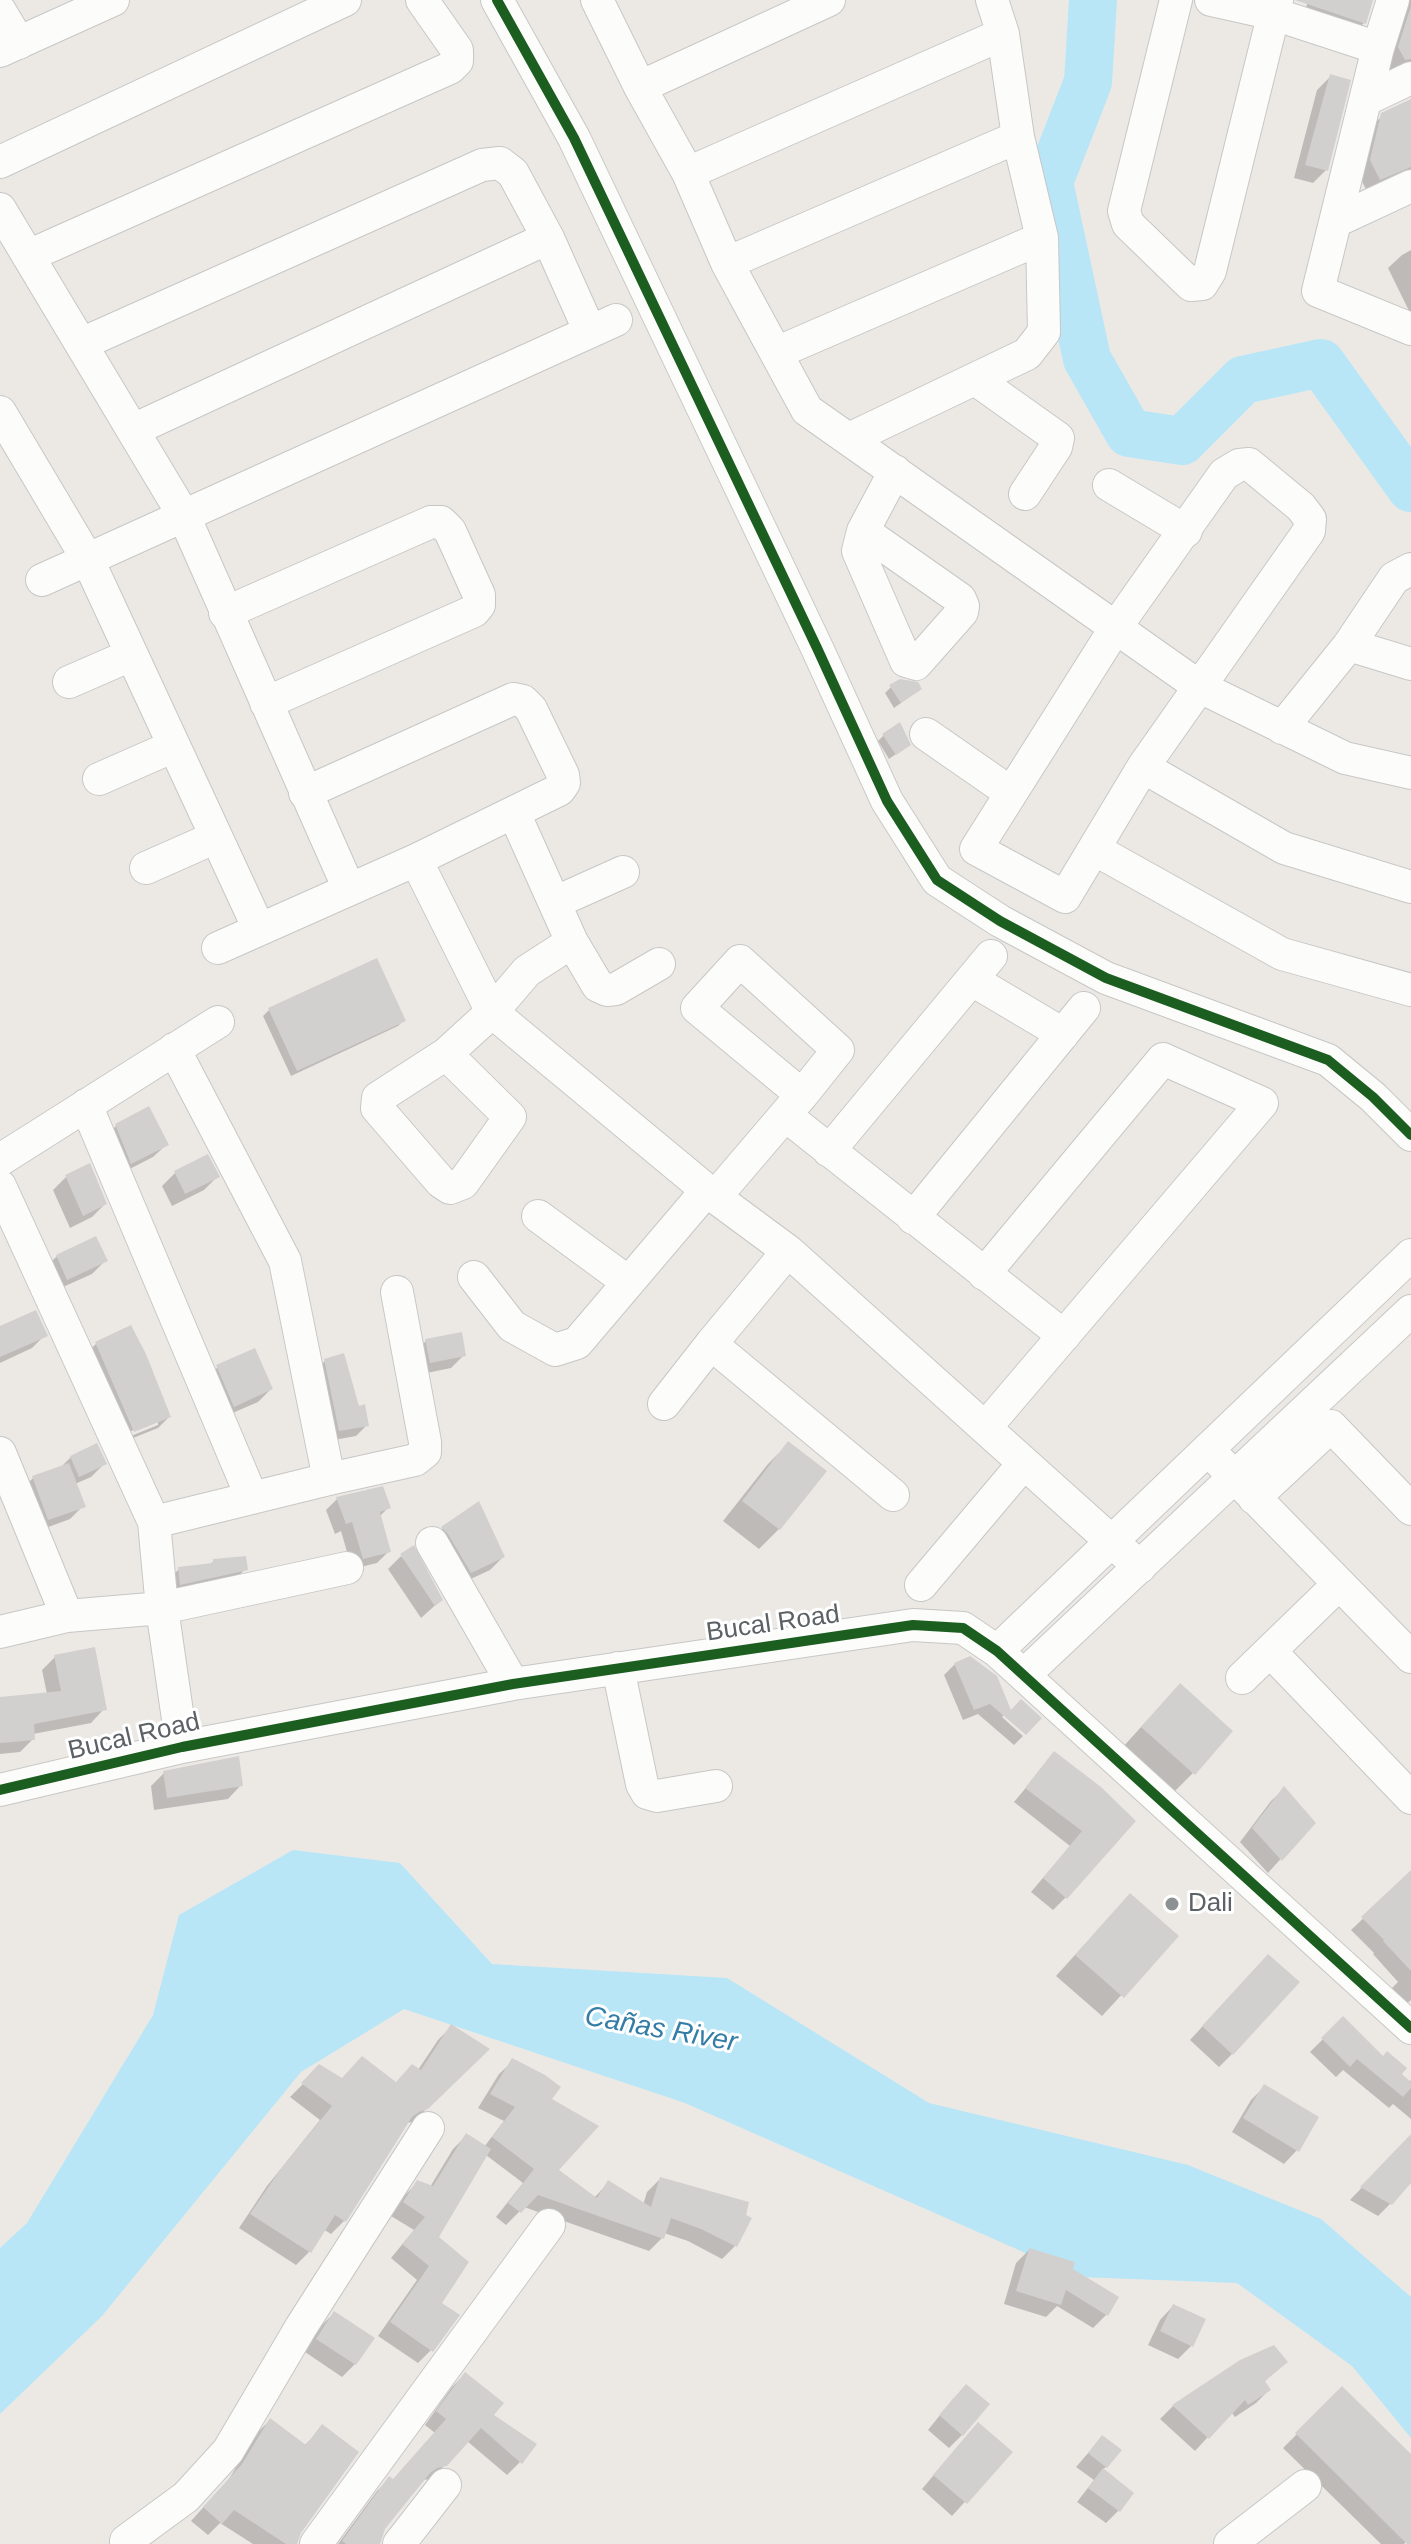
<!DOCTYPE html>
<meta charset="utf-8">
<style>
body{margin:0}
canvas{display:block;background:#ece9e5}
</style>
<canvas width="1411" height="2544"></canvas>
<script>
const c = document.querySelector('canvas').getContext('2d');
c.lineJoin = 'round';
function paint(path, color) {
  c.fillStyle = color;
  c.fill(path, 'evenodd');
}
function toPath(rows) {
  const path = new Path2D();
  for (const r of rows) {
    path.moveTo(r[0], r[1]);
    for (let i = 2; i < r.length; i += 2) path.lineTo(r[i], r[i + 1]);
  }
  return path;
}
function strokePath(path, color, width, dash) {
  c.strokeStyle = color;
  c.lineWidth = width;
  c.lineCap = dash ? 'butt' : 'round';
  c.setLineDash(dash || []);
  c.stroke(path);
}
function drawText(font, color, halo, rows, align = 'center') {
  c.font = font + ' Helvetica,sans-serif';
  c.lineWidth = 6;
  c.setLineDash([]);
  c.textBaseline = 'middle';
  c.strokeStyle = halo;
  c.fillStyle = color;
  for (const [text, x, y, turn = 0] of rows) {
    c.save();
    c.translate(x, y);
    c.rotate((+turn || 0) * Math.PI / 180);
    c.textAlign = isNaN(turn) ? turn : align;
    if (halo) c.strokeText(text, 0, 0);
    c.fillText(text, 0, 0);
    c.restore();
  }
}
const water = toPath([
 [293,1850,400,1863,492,1964,727,1978,929,2103,1188,2165,1321,2219,1411,2297,1411,2438,1352,2366,1237,2283,1080,2277,685,2103,404,2009,301,2072,102,2316,0,2414,0,2248,27,2223,153,2015,179,1915]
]);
const shadow = toPath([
 [1308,0,1372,0,1364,23,1351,36,1303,20],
 [1396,0,1411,0,1411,78,1392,73,1386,61],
 [1330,77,1326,170,1313,183,1294,178,1317,90],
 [1411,101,1411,179,1367,191,1358,174,1369,129,1383,115],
 [1411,250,1411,315,1388,268,1402,255],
 [891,687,920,689,894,708,885,693],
 [884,735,909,745,889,759,878,741],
 [376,961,404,1020,398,1026,291,1076,263,1016,269,1010],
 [116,1126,167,1144,153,1157,118,1175,103,1139],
 [89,1166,105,1204,92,1217,70,1228,53,1190,66,1177],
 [175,1173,217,1177,204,1190,172,1206,162,1186],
 [57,1256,105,1261,92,1274,54,1291,44,1269],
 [0,1328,45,1335,32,1348,0,1363],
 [426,1341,464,1355,451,1368,417,1375,413,1354],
 [96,1344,169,1417,158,1428,123,1442,84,1355],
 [158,1420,158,1425,126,1438,124,1434],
 [325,1361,367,1425,356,1436,328,1441,314,1372],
 [218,1367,271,1389,258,1402,221,1418,204,1380],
 [788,1444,779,1529,759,1549,723,1521,768,1464],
 [71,1457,104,1464,91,1477,75,1484,83,1506,70,1519,35,1532,20,1491,33,1478,60,1468],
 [337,1499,389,1507,379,1517,388,1552,377,1563,352,1569,341,1531,335,1534,326,1510],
 [443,1528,503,1557,490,1570,458,1585,430,1541],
 [401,1556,441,1600,421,1618,388,1569],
 [214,1561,245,1569,235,1580,170,1594,169,1579,179,1569,209,1565],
 [55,1657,104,1709,91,1723,33,1734,33,1739,20,1752,0,1754,0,1699,47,1694,42,1670],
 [955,1664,1010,1713,1039,1718,1005,1714,1002,1717,1023,1736,1014,1745,978,1714,963,1720,944,1675],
 [1160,1706,1193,1773,1173,1793,1122,1748],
 [1054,1754,1100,1789,1066,1897,1053,1910,1031,1892,1070,1846,1014,1802],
 [164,1773,241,1785,228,1799,154,1810,151,1786],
 [1284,1789,1313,1823,1268,1873,1240,1842,1271,1801],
 [1411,1873,1411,2000,1404,2006,1390,1990,1398,1982,1373,1954,1374,1953,1351,1930],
 [1111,1915,1176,1936,1102,2016,1056,1976],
 [1255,1969,1232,2054,1219,2067,1190,2040],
 [1343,2019,1408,2083,1411,2080,1411,2119,1393,2104,1389,2108,1343,2070,1336,2077,1310,2052],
 [452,2026,487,2049,413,2122,406,2123,344,2221,331,2234,323,2229,309,2252,296,2265,239,2228,267,2186,320,2120,290,2097,320,2067,342,2080,395,2084,418,2070,438,2040],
 [513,2061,549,2099,556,2171,594,2198,608,2183,643,2205,647,2192,660,2179,735,2246,722,2259,688,2241,664,2233,662,2238,649,2251,524,2207,506,2225,496,2217,523,2183,486,2155,437,2237,439,2303,431,2350,418,2363,378,2336,417,2280,391,2258,414,2230,391,2216,404,2196,418,2182,430,2187,453,2149,466,2136,484,2147,504,2121,478,2108,499,2074],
 [1264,2087,1297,2150,1284,2164,1232,2132,1251,2100],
 [1411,2136,1411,2180,1391,2203,1378,2216,1350,2200],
 [1029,2250,1117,2298,1106,2315,1093,2328,1057,2306,1046,2317,1004,2304,1016,2263],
 [1173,2306,1191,2346,1178,2359,1148,2345,1160,2320],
 [334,2313,355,2364,342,2377,305,2352,321,2326],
 [1241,2361,1285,2362,1264,2382,1269,2390,1256,2403,1235,2417,1231,2412,1195,2451,1160,2419,1173,2406],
 [465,2374,520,2462,507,2475,467,2441,432,2479,422,2480,383,2528,379,2544,338,2544,377,2491,390,2478,393,2481,435,2433,425,2425,452,2387],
 [1342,2389,1411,2457,1411,2537,1404,2544,1381,2544,1283,2448],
 [953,2399,962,2435,949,2448,928,2430],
 [270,2420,304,2446,323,2427,294,2544,253,2544,220,2523,208,2535,191,2521,229,2479,257,2433],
 [1102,2437,1106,2467,1102,2470,1119,2510,1106,2523,1077,2502,1094,2480,1076,2467],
 [965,2438,1010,2452,952,2516,922,2489]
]);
const river = toPath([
 [1093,0,1088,82,1049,182,1087,359,1129,433,1182,441,1243,380,1321,363,1411,488]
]);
const building = toPath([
 [1295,0,1373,0,1366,24],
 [1411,6,1411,59,1405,60,1398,47],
 [1330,74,1351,80,1328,171,1305,165],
 [1411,99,1411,167,1380,180,1370,160,1381,113],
 [900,679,918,682,922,689,901,703,889,685],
 [900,722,911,745,896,755,882,734],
 [377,958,406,1021,297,1071,268,1008],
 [149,1106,169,1145,131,1164,115,1124],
 [208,1154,220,1177,185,1194,174,1171],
 [90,1163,107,1204,83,1216,65,1175],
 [96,1236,108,1261,67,1280,56,1255],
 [36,1310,48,1336,0,1357,0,1326],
 [131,1325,146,1354,171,1417,134,1432,95,1342],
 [462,1332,466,1356,430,1363,425,1339],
 [255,1348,273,1389,234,1407,216,1365],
 [344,1353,359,1406,365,1404,369,1426,339,1431,324,1359],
 [788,1441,827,1471,780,1530,742,1501],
 [97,1443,107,1464,79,1477,70,1456],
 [69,1463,86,1507,48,1520,32,1476],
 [383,1486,391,1508,380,1512,391,1552,363,1559,352,1522,346,1524,336,1497],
 [479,1501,505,1557,471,1573,448,1534,441,1527],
 [414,1545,443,1600,435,1606,400,1554],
 [246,1556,248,1570,180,1585,178,1567,213,1563,213,1559],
 [95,1647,107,1710,34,1724,35,1740,0,1743,0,1697,61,1691,54,1655],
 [970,1656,997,1676,1011,1710,1021,1699,1042,1718,1026,1735,990,1704,974,1710,954,1663],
 [1180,1683,1233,1731,1195,1775,1141,1727],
 [1054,1751,1101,1787,1136,1821,1067,1899,1043,1878,1082,1831,1025,1788],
 [239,1756,243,1786,167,1798,163,1771],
 [1284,1786,1316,1823,1282,1861,1252,1828],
 [1411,1870,1411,1971,1383,1941,1384,1940,1361,1917],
 [1130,1893,1179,1936,1124,1998,1075,1955],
 [1268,1954,1300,1982,1233,2055,1202,2026],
 [1343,2016,1383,2056,1387,2051,1407,2068,1402,2074,1411,2082,1411,2088,1403,2097,1357,2059,1350,2067,1321,2038],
 [451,2024,490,2049,428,2109,419,2112,412,2117,346,2222,335,2215,311,2253,250,2214,280,2170,332,2106,301,2083,319,2064,342,2078,362,2056,396,2082,412,2064,421,2070],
 [512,2058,545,2075,561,2087,552,2099,599,2126,559,2170,597,2198,608,2180,651,2207,660,2177,749,2202,746,2215,752,2218,737,2247,701,2229,671,2218,664,2239,538,2195,521,2213,508,2203,534,2169,492,2137,515,2107,490,2094],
 [1264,2084,1319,2117,1299,2152,1243,2118],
 [466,2133,491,2149,439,2237,469,2262,442,2303,460,2315,433,2352,390,2322,429,2266,402,2244,425,2217,403,2202,417,2180,433,2186],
 [1411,2134,1411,2183,1392,2205,1360,2187],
 [1029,2248,1075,2262,1073,2269,1119,2297,1108,2316,1066,2290,1061,2305,1016,2291],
 [1173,2304,1206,2319,1193,2347,1160,2331],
 [334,2311,375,2338,356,2365,316,2339],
 [1274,2345,1288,2362,1265,2381,1271,2390,1248,2405,1245,2400,1209,2439,1172,2405,1240,2360],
 [465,2372,504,2403,494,2415,537,2444,522,2464,481,2428,447,2466,437,2468,430,2473,385,2529,380,2544,346,2544,342,2541,389,2476,393,2479,446,2419,436,2411],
 [966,2384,990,2404,963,2436,939,2415],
 [1342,2386,1411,2454,1411,2544,1407,2544,1295,2433],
 [270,2418,306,2445,322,2424,359,2452,301,2533,297,2544,286,2544,234,2510,222,2524,203,2507,242,2464],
 [978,2422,1013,2452,967,2504,933,2475],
 [1102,2435,1122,2450,1107,2468,1088,2453],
 [1103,2468,1134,2493,1120,2512,1088,2488]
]);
const minor = toPath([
 [497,0,574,138,817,648,887,801,937,880,1000,921,1106,978,1328,1060,1373,1097,1411,1135],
 [597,0,640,87,688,173,727,263,807,410,1200,687,1345,758,1411,773],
 [1176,0,1124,211,1128,224,1191,285,1202,284,1210,271,1277,0],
 [1211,0,1274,14,1378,48],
 [1393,0,1378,48,1318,291,1411,329],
 [0,11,19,43],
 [0,51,113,0],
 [640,87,829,0],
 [1367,99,1411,78],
 [0,162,345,0],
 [688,173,1003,34],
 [0,209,184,516,349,889],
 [1336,221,1411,186],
 [28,256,450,68,457,61,457,50,422,0],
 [727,263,1018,137],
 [81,344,482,165,500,163,513,173,548,238,590,332],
 [776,353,1042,238],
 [975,379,1058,438,1056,447,1025,494],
 [0,412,88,560,259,929],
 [133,430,548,238],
 [849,439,1027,354,1044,332,1042,238,1018,137,1003,34,992,0],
 [1249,464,1301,507,1310,519,1309,531,1143,767,1065,897,976,849,1116,627,1224,474,1239,465,1249,464],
 [1109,485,1186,531],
 [863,531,960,599,963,606,962,612,916,664,906,661,858,551,863,531,895,471],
 [42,580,616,320],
 [225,613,431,522,441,522,450,531,479,595,479,605,474,611,266,703],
 [1349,645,1411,664],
 [69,682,131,655],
 [1282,728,1349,645,1394,578,1411,569],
 [926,734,1011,793],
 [1143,767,1284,848,1411,887],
 [99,779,174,746],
 [514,813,572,942,598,986,607,990,616,989,659,964],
 [1094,849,1282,954,1411,990],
 [416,860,492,1012,715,1197,788,1251,1140,1567],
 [146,868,216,837],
 [556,902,623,872],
 [218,948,416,860,559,790,564,783,563,775,531,709,523,701,513,699,305,793],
 [972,980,1063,1034],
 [174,1049,285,1261,329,1479],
 [446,1054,510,1117,463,1183,450,1188,441,1182,377,1108,378,1098,446,1054,492,1012,527,971,572,942],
 [86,1105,252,1498],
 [785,1115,1064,1336],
 [829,1151,991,956],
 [0,1160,218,1022],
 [0,1186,154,1522,162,1608,182,1747],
 [715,1197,785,1115,802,1095,838,1050,740,961,697,1008,802,1095],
 [538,1216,628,1282],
 [913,1218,1084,1008],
 [984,1274,1163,1059,1262,1103,985,1428],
 [474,1277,512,1326,555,1350,577,1343,707,1190],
 [711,1344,893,1495],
 [664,1404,711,1344,788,1251],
 [0,1453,67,1616],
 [1220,1462,1411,1657],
 [1254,1498,1331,1426,1411,1509],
 [154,1522,329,1479,415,1460,425,1452,425,1442,397,1292],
 [432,1543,513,1684],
 [921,1585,1024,1463],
 [0,1632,67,1616,162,1608,347,1568],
 [997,1651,1411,1255],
 [1270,1651,1411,1798],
 [618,1668,642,1784,647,1793,657,1796,716,1786],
 [1024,1675,1411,1311],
 [1242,1678,1339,1584],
 [0,1790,182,1747,513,1684,913,1625,963,1628,997,1651,1411,2028],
 [126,2541,186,2497,228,2451,301,2327,428,2128],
 [316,2544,549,2225],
 [399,2544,445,2485],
 [1230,2544,1305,2486]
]);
const cycleway = toPath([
 [497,0,574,138,817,648,887,801,937,880,1000,921,1106,978,1328,1060,1373,1097,1411,1135],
 [0,1790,182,1747,513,1684,913,1625,963,1628,997,1651,1411,2028]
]);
const markers = [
 [1172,1904,8,"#8e9192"]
];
const streetNames = [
 ["Bucal Road",773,1624,-8],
 ["Bucal Road",134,1737,-13]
];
const poiNames = [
 ["Dali",1188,1904]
];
const waterNames = [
 ["Cañas River",661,2030,10]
];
paint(water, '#b8e6f7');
paint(shadow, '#0003');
strokePath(river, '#b8e6f7', 48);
paint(building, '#d2d0ce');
strokePath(minor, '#c7c7c6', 34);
strokePath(minor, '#fcfcfb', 32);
strokePath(cycleway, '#1b5e20', 10);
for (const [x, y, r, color] of markers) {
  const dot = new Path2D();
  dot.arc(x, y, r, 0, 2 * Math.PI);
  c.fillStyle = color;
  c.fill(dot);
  strokePath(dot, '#fff', 3);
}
drawText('26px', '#5b6165', '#fff', streetNames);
drawText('26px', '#5b6165', '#fff', poiNames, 'left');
drawText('italic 28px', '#337da7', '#fff', waterNames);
</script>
